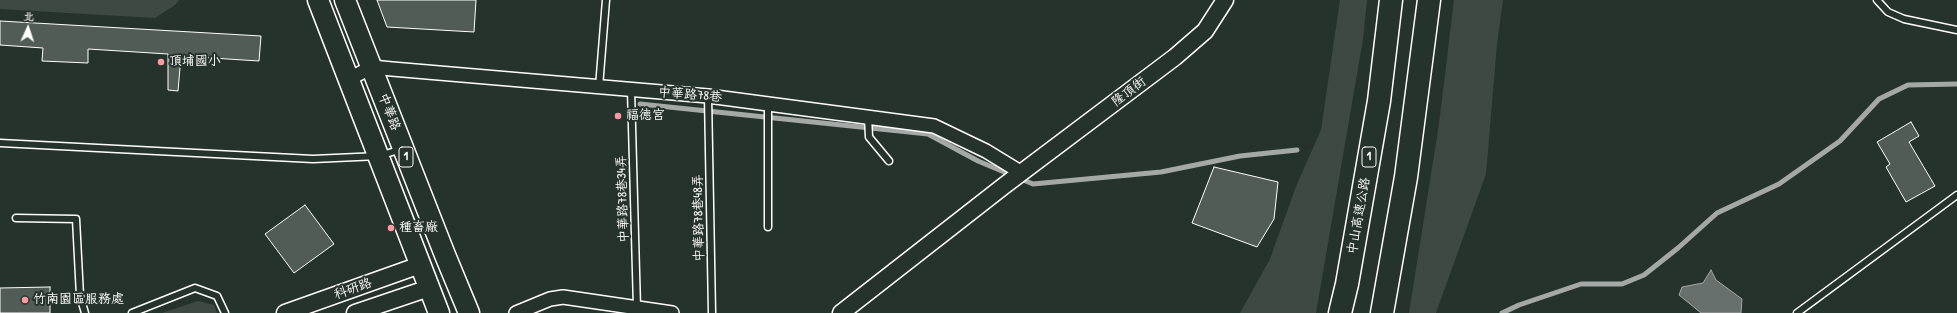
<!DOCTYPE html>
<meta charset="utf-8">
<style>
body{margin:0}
#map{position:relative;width:1957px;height:313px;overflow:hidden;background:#26332d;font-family:"Patrick Hand","LXGW WenKai TC",sans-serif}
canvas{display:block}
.north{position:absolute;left:8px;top:8px;width:40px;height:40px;-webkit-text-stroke:3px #26332d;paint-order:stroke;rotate:3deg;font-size:11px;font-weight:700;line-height:16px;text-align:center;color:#fff}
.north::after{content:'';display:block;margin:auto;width:14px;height:18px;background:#fff;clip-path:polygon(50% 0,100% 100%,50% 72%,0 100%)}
</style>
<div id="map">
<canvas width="1957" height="313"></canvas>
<div class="north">北</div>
</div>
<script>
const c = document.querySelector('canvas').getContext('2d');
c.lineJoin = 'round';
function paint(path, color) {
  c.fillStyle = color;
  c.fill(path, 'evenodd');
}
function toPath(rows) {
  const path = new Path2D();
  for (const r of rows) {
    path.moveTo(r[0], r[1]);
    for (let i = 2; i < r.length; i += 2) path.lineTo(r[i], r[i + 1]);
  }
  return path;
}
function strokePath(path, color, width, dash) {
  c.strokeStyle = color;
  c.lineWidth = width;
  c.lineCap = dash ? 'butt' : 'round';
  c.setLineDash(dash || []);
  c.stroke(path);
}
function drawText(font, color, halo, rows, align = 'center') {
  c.font = font + ' "Patrick Hand","LXGW WenKai TC",sans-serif';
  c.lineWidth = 4;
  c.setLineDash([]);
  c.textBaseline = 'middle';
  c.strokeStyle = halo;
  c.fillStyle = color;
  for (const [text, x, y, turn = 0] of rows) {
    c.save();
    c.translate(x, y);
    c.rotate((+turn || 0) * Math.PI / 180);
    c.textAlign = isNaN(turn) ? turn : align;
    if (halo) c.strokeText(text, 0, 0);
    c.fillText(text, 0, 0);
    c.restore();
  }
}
const green = toPath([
 [0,0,179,0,175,5,155,18,0,9],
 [1340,0,1367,0,1363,39,1316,313,1240,313,1270,259,1297,184,1321,130],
 [1454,0,1503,0,1497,44,1486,174,1436,313,1409,313,1439,124],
 [198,301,214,305,217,313,162,313]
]);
const water = toPath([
 [1711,270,1716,280,1742,299,1741,313,1701,313,1679,295,1682,287,1703,283,1711,270]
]);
const stream = toPath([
 [640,104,928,134,978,161,1033,184,1161,172,1240,156,1297,150],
 [1502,313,1519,305,1581,284,1622,284,1644,275,1678,248,1717,213,1779,184,1840,141,1879,99,1908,85,1957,84]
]);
const building = toPath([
 [377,0,476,0,474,32,387,27,377,0],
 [0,21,261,36,259,61,181,56,178,91,168,90,168,54,88,49,88,63,42,61,43,48,0,45,0,21],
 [1911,122,1919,136,1909,142,1935,186,1906,202,1886,167,1890,164,1877,142,1911,122],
 [1214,167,1278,182,1274,219,1257,247,1192,223,1214,167],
 [305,205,334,244,294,273,265,234,305,205],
 [50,287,50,313,0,313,0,288,50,287]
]);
const service = toPath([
 [1877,0,1888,12,1904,19,1957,30],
 [599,87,606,0],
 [631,90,637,308],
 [708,96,712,313],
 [768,104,768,227],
 [868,117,869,137,889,161],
 [0,143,313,159,379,156,402,149],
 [16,218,76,219,80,296,85,313],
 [132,313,195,288,217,296,225,313],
 [1797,313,1957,195]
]);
const minor = toPath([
 [349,79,372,67,392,69,708,96,934,126,986,151,1022,173],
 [516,313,550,299,563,297,672,313]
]);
const tertiary = toPath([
 [285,313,420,265],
 [355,313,429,288],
 [841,313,1005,185,1175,57,1205,31,1225,0]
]);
const primary = toPath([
 [318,0,439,313],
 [345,0,445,255,469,313]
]);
const motorway = toPath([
 [1340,313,1347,284,1379,101,1391,0],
 [1382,313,1406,177,1429,0]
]);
const markers = [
 [161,62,4,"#ff9aa2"],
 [618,116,4,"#ff9aa2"],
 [391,228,4,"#ff9aa2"],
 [25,300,4,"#ff9aa2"]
];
const shields = [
 [406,157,14],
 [1369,157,14]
];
const shieldNames = [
 ["1",406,157],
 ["1",1369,157]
];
const poiNames = [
 ["頂埔國小",169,62],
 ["福德宮",626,116],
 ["種畜廠",399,228],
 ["竹南園區服務處",33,300]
];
const streetNames = [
 ["隆頂街",1129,92,-37],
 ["中華路78巷",690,95,5],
 ["中華路",389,112,69],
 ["中華路78巷34弄",623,199,-92],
 ["中山高速公路",1359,216,-80],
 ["中華路78巷48弄",699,218,-91],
 ["科研路",353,289,-19]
];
paint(green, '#3e4944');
paint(water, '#67706c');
strokePath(water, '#a4a9a7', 1);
strokePath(stream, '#a4a9a7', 5);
paint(building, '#515c57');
strokePath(building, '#fff', 1);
strokePath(service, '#fff', 9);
strokePath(minor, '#fff', 16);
strokePath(tertiary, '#fff', 19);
strokePath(primary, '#fff', 23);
strokePath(motorway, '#fff', 25);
strokePath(service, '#26332d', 6);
strokePath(minor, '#26332d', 13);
strokePath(tertiary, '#26332d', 16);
strokePath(primary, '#26332d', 20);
strokePath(motorway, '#26332d', 22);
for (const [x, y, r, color] of markers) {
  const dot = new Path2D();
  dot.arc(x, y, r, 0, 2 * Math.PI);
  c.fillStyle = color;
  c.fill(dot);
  strokePath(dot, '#26332d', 1.5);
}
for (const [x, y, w] of shields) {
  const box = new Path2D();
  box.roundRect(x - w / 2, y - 10, w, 20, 3);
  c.fillStyle = '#26332d';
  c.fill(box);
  strokePath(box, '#fff', 1);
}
drawText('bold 12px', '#fff', null, shieldNames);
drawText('13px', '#fff', '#26332d', poiNames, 'left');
drawText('13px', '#fff', '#26332d', streetNames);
</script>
